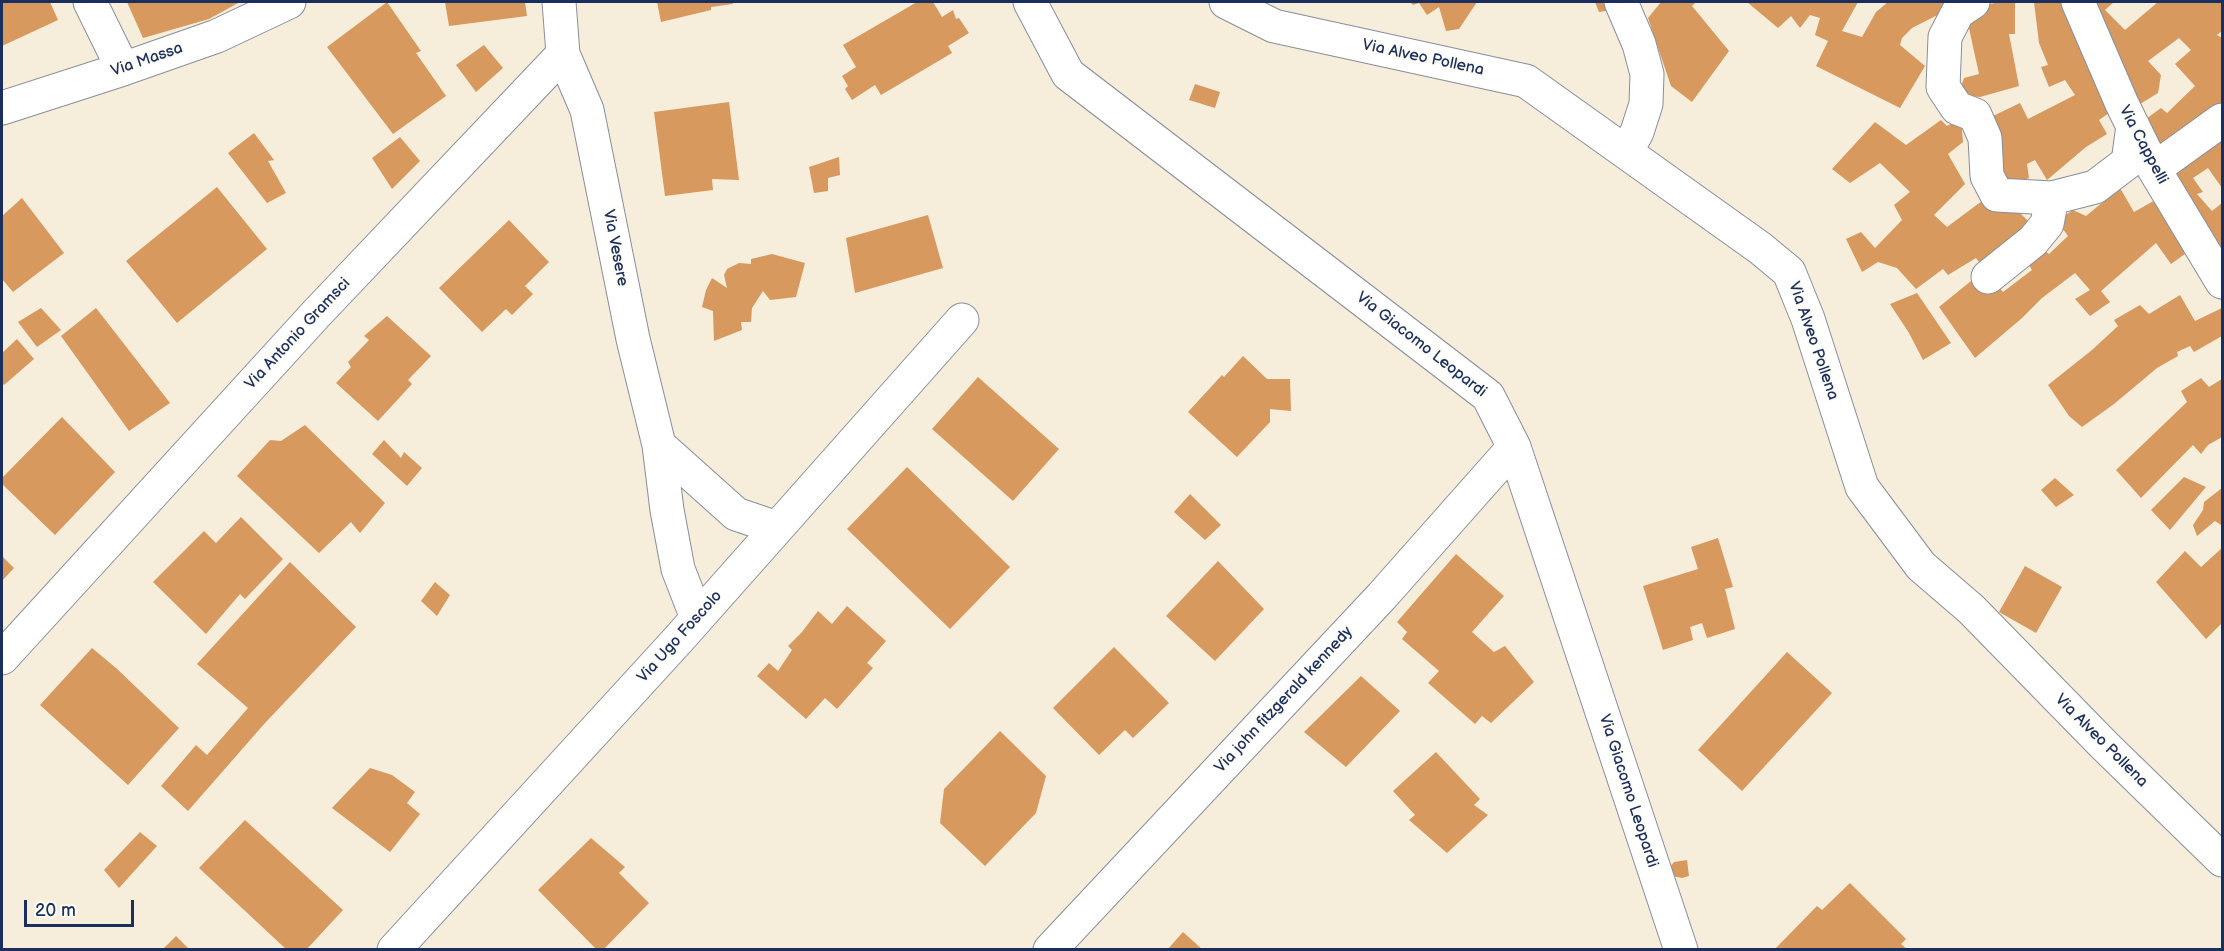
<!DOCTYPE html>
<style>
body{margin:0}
#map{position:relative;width:2224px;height:951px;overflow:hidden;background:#f6edda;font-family:"Balsamiq Sans",sans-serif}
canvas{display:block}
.frame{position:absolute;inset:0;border:3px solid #1b2f5e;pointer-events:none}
.scale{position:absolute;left:24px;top:900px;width:110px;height:27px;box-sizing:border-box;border:3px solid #1b2f5e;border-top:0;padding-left:8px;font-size:18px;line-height:21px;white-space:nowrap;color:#1b2f5e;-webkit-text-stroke:4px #fdfcf7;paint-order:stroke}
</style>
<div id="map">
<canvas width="2224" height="951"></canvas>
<div class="frame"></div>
<div class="scale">20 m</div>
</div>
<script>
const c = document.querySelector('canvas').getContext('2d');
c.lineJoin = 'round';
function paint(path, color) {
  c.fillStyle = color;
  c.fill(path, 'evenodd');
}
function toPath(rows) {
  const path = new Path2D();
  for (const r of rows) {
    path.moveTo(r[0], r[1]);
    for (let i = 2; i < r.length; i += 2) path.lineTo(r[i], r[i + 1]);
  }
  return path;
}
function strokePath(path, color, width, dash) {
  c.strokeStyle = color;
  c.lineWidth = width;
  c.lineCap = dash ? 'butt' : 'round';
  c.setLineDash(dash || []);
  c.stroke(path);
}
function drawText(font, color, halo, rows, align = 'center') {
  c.font = font + ' "Balsamiq Sans",sans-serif';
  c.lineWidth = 4.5;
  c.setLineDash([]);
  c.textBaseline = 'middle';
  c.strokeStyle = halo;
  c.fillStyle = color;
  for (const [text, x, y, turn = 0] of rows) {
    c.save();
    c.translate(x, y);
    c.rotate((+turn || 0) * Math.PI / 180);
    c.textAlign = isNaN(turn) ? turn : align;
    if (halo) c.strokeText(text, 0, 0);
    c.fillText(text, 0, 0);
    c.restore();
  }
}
const building = toPath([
 [2,2,50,2,58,20,2,46],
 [127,2,240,2,209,19,143,38],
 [387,2,421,51,416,53,446,96,393,134,327,47],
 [445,2,525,2,527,16,449,26],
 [657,2,732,2,733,4,711,7,711,10,661,22],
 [917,2,933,2,942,17,953,10,956,19,959,18,969,33,948,46,952,53,881,95,875,85,852,100,845,89,848,86,842,76,856,67,843,45],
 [1410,2,1477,2,1459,29,1446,31,1439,7,1427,15,1419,3,1413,5],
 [1595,2,1611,2,1613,10,1599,12],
 [1661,2,1696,2,1692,6,1729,51,1692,102,1671,86,1648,18],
 [1747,2,1858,2,1842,31,1862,37,1876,12,1888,2,1958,2,1959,4,1912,28,1902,38,1900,45,1925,66,1900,108,1816,66,1828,41,1815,35,1820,18,1810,15,1800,28,1791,16,1778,28],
 [2001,2,2015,2,2015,34,2009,34,2019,86,1980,97,1958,95,1964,78,1979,74,1967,19,1978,6],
 [2034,2,2061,2,2112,111,2099,120,2107,134,2086,147,2047,180,2035,160,2027,164,2029,178,2008,186,1991,148,2002,142,1993,116,2020,103,2028,119,2075,95,2065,80,2049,87,2041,67,2048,65,2039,43],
 [2081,2,2114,2,2105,10,2125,30,2158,2,2222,2,2222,31,2217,35,2222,38,2222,103,2163,151,2143,121,2161,108,2167,113,2195,86,2175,64,2191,50,2179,38,2148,61,2161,75,2158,93,2132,109],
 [484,45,503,68,476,92,456,65],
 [1195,84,1220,92,1215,108,1189,100],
 [729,102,739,180,712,179,713,190,665,196,654,112],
 [1961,118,1963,142,1948,154,1965,184,1934,215,1947,227,1986,198,2009,202,2032,225,1985,270,1976,258,1948,275,1943,269,1916,289,1897,268,1878,262,1862,272,1846,239,1861,232,1875,248,1902,220,1894,205,1910,192,1880,163,1850,183,1832,169,1875,122,1906,145,1941,120,1947,126],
 [2212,131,2222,144,2222,188,2208,168,2193,178,2203,192,2197,194,2212,211,2222,203,2222,225,2221,226,2222,229,2222,260,2167,170],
 [254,133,274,160,268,161,286,193,267,203,228,153],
 [400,137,420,161,392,189,372,158],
 [839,157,840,175,828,178,828,191,814,193,809,167],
 [217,187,267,249,177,323,126,261],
 [2120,188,2134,212,2157,199,2189,251,2171,264,2156,243,2101,291,2110,302,2090,316,2075,299,2090,290,2075,273,2042,298,2022,318,1975,358,1939,307,1971,281,1983,293,1996,284,2003,292,2032,270,2024,257,2038,246,2049,254,2068,236,2057,221,2073,210,2086,216],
 [22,198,64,253,13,292,2,279,2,216],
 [928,215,943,268,855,293,846,238],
 [509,220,549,262,525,286,533,294,512,315,506,309,482,332,439,288],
 [772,254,805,263,796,297,770,300,763,291,752,308,751,322,741,322,742,330,714,341,713,311,702,307,706,290,712,278,727,288,724,275,727,269,739,263,751,264,751,259],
 [1917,293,1951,343,1923,360,1909,333,1890,304],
 [2180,295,2195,321,2222,308,2222,336,2194,352,2190,346,2177,352,2178,356,2157,368,2114,404,2082,427,2069,416,2048,385,2092,350,2118,326,2114,320,2140,305,2149,314],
 [41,308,61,330,37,347,18,322],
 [96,308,170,403,129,431,61,336],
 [387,316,431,356,408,380,412,384,378,421,336,383,351,367,348,362,369,340,364,336],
 [17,339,34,359,4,385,2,382,2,353],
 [1243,356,1267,379,1290,379,1291,411,1270,409,1270,422,1237,457,1188,412,1222,375,1224,377],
 [978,377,1059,449,1013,501,932,429],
 [2201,378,2209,387,2222,379,2222,437,2208,445,2201,454,2193,445,2141,498,2116,470,2187,402,2181,391],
 [62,417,115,472,55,535,2,484,2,478],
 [305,425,385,503,360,533,351,522,319,553,237,476,270,440,281,441],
 [384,440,401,458,404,452,422,468,407,486,372,454],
 [907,467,1010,567,950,629,847,529],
 [2184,477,2206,487,2170,530,2151,510],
 [2055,478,2074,495,2056,507,2041,490],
 [2222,488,2221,525,2215,521,2197,536,2193,525,2203,510,2204,502],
 [1190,494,1221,525,1205,540,1174,512],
 [241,517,283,559,245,599,240,594,206,634,153,582,204,531,216,543],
 [1718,538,1733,587,1725,589,1735,629,1707,638,1702,623,1690,627,1693,640,1663,650,1643,586,1698,569,1691,547],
 [2222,548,2222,623,2206,639,2156,582,2185,551,2201,567],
 [1456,554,1504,596,1472,632,1494,652,1505,646,1534,682,1491,723,1482,716,1475,724,1428,683,1439,671,1402,639,1407,632,1397,622],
 [2,556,14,568,2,581],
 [1218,561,1264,609,1215,661,1166,616],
 [290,562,356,627,265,723,188,811,161,786,196,745,207,755,248,708,197,664],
 [2025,566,2062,587,2036,633,1999,612],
 [435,582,450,595,437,616,421,601],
 [847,606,886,641,867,663,873,668,837,709,825,698,806,719,757,676,769,663,778,671,792,650,788,646,802,632,818,611,832,624],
 [1114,647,1169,703,1133,738,1125,730,1099,755,1053,708],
 [92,648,116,668,179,728,128,785,40,705],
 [1787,652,1832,693,1742,791,1698,750],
 [1361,676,1400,711,1346,767,1304,732],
 [1000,731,1046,776,1036,813,985,866,940,823,944,789],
 [1436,752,1480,799,1474,805,1488,815,1447,853,1409,820,1415,815,1393,791],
 [370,768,392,775,415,792,407,803,420,814,390,852,332,808],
 [245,820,343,910,306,950,287,950,199,868],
 [140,832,157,846,119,888,104,870],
 [591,838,625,867,619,873,649,903,603,950,597,950,538,890],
 [1687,860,1689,876,1682,878,1672,876,1668,869,1674,862],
 [1850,883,1906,939,1901,944,1908,950,1774,950,1817,906,1822,910],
 [1183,932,1203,950,1167,950],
 [176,936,190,950,162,950]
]);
const minor = toPath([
 [90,2,123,69],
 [1030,2,1068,74,1488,396,1514,447,1681,950],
 [1226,2,1274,26,1526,81,1760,248,1789,272,1808,319,1862,487,1921,566,1971,609,2104,745,2222,860],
 [1621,2,1639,44,1647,74,1646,104,1637,132,1626,152],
 [1973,2,1958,12,1945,37,1943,87,1957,108,1975,115,1985,138,1987,176,1997,195,2052,198,2095,187,2128,162,2133,126],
 [2078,2,2122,104,2154,169,2222,282],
 [563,54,587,110,633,339,659,445,667,510,678,569,697,618],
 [2,108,123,69,217,36,289,2],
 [2154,169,2222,120],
 [1988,277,2033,241,2047,224,2052,198],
 [659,445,736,514,777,528],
 [2,658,317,313,563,54,559,2],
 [394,950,677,641,962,320],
 [1050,950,1382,596,1514,447]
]);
const streetNames = [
 ["Via Alveo Pollena",1423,58,12],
 ["Via Massa",147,60,-19],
 ["Via Cappelli",2143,145,62],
 ["Via Vesere",615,248,79],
 ["Via Antonio Gramsci",298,334,-47],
 ["Via Alveo Pollena",1813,341,71],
 ["Via Giacomo Leopardi",1421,345,38],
 ["Via Ugo Foscolo",680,637,-48],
 ["Via john fitzgerald kennedy",1284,700,-47],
 ["Via Alveo Pollena",2101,741,45],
 ["Via Giacomo Leopardi",1628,791,72]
];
paint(building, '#d8995f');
strokePath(minor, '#888e9c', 35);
strokePath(minor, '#fff', 33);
drawText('16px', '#1b2f5e', '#fdfcf7', streetNames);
</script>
